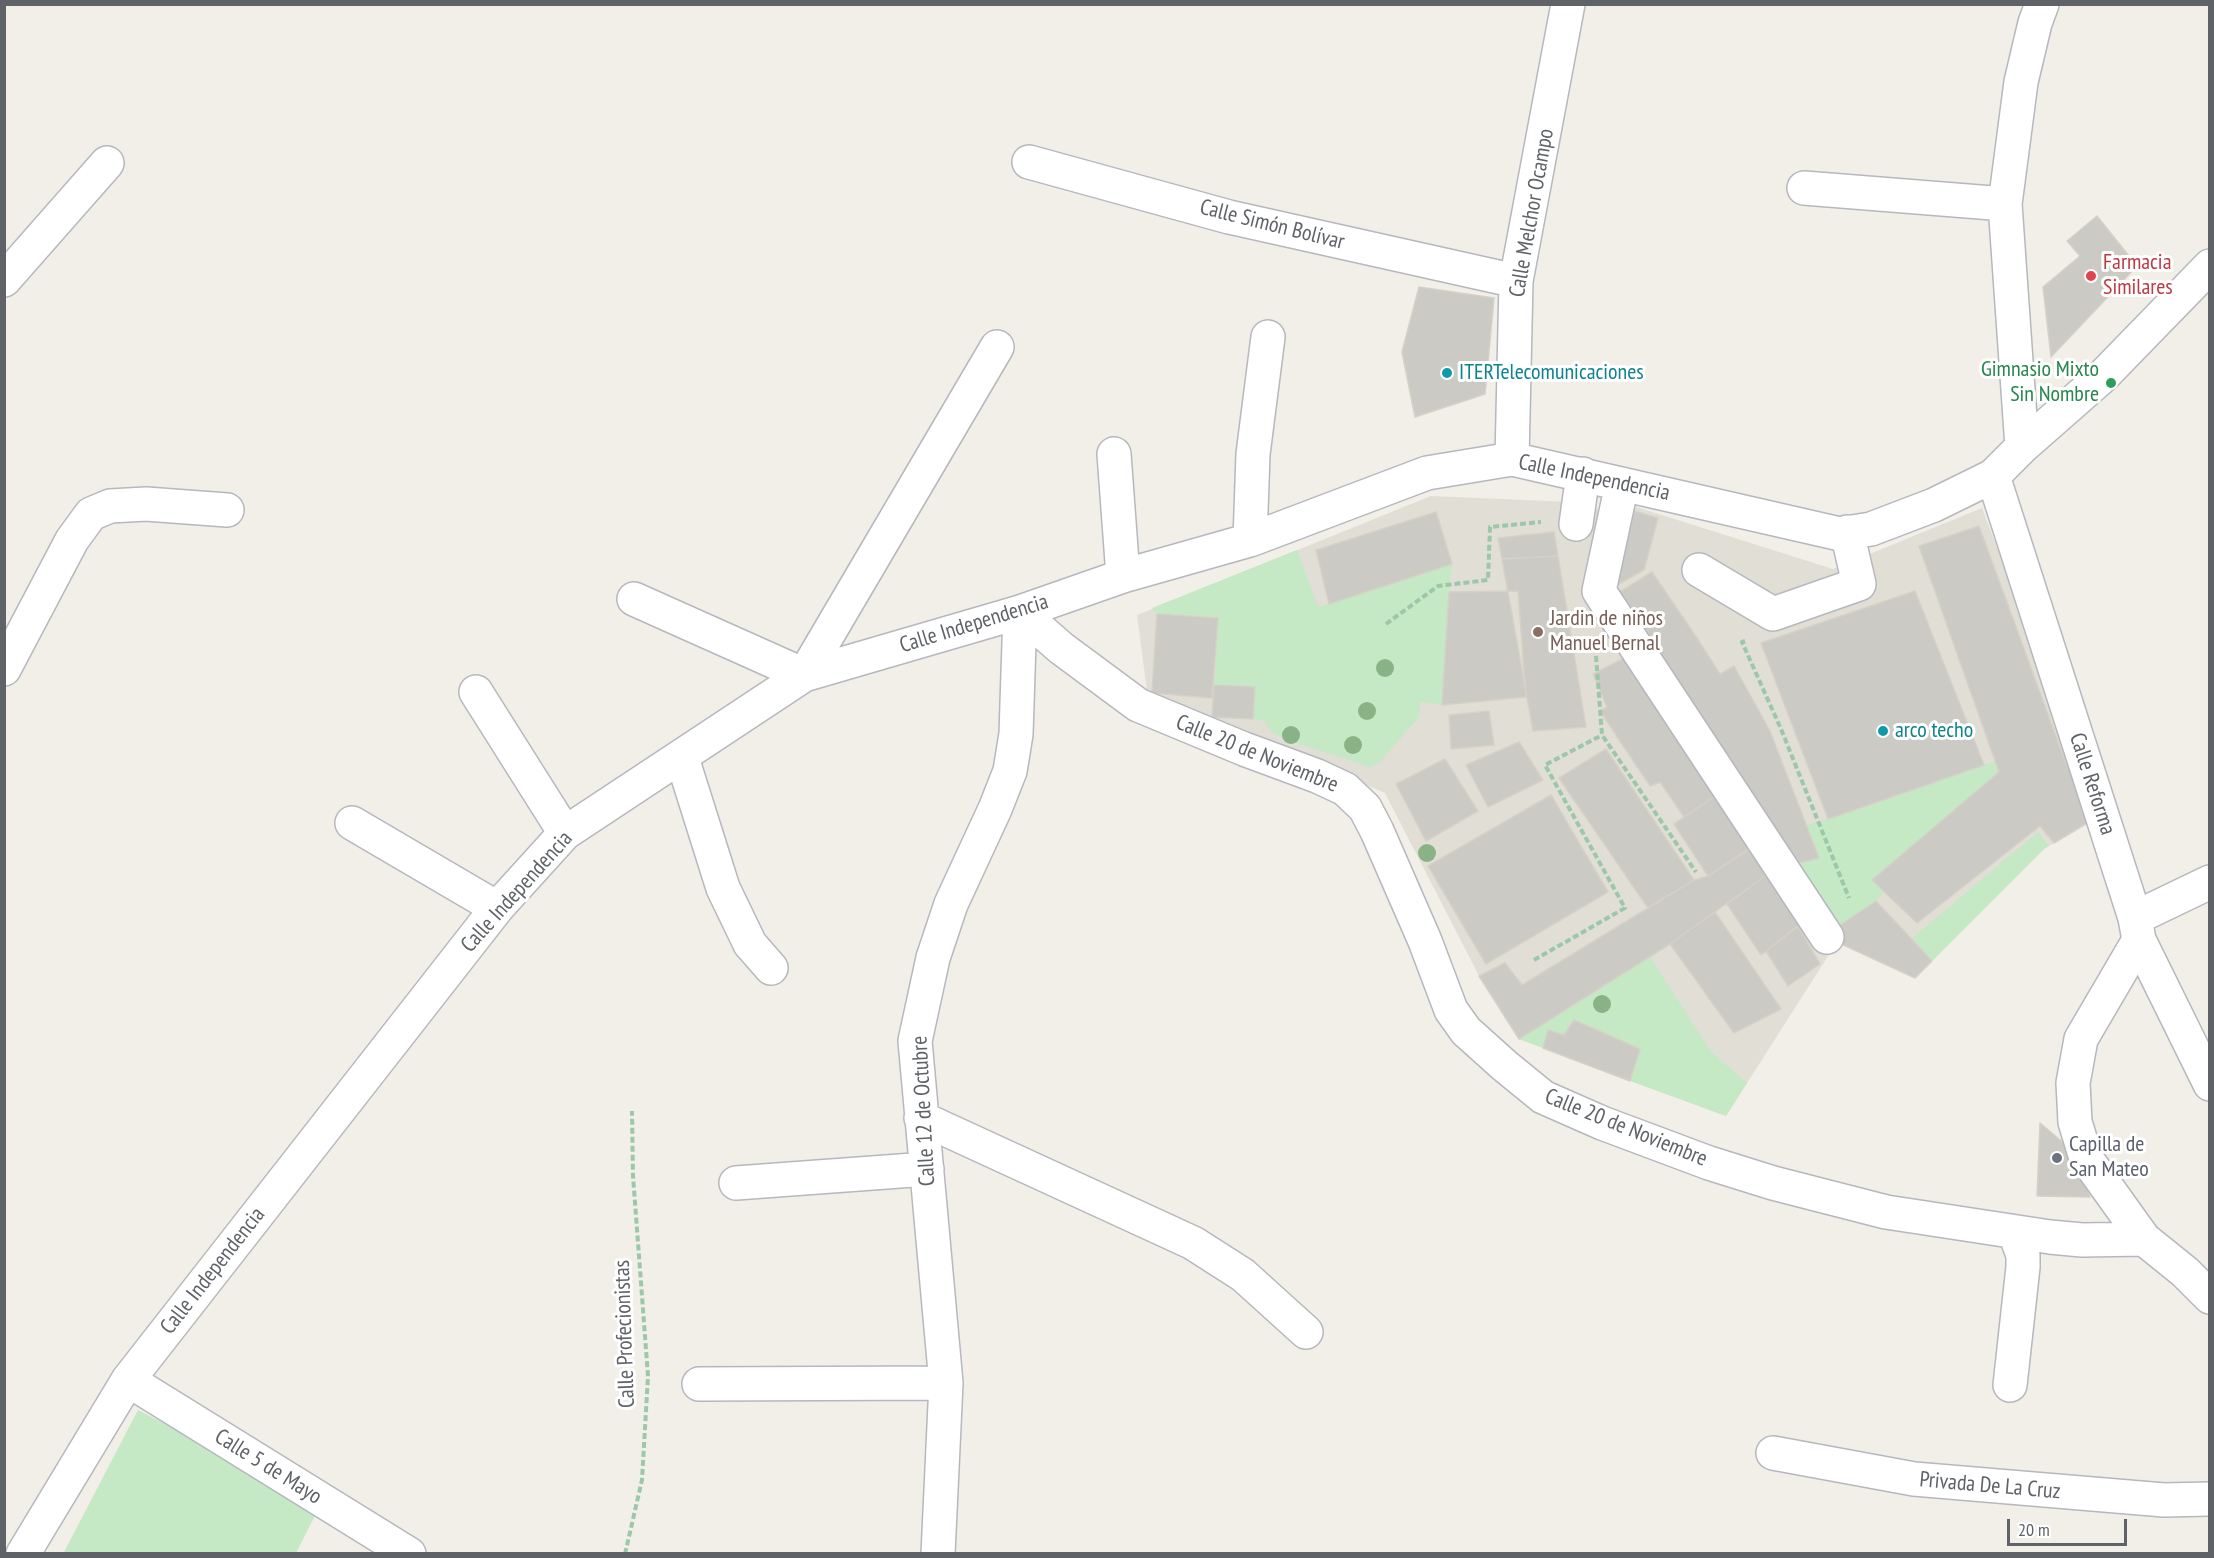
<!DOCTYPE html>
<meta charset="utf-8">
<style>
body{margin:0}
#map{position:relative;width:2214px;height:1558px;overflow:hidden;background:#f1efe8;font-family:"PT Sans Narrow",sans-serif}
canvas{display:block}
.frame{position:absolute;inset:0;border:6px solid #5f6368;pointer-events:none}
.scale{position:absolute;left:2007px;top:1519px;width:120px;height:27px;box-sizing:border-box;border:3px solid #5f6368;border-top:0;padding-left:8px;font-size:18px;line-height:21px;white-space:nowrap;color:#5f6368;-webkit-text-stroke:4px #fff;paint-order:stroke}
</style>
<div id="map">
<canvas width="2214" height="1558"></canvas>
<div class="frame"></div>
<div class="scale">20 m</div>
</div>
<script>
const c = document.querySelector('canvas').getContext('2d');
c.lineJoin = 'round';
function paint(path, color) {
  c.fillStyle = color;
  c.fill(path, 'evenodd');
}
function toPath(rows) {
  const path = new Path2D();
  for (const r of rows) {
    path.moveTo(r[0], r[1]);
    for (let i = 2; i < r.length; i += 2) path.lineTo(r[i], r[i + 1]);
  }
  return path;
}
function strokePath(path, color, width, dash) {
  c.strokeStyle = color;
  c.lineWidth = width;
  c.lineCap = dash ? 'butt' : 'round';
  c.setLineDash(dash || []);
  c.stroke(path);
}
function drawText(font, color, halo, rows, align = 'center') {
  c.font = font + ' "PT Sans Narrow",sans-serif';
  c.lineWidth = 6;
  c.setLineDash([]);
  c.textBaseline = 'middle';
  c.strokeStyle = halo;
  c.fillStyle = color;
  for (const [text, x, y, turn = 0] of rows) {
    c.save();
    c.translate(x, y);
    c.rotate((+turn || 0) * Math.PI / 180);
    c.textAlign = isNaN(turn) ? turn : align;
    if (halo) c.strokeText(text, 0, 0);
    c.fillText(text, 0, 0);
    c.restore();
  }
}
const education = toPath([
 [1431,496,1596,503,1595,508,1615,513,1630,505,1833,569,1982,508,2099,816,2044,849,1915,978,1837,942,1726,1116,1519,1039,1477,972,1385,793,1147,691,1137,615]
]);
const green = toPath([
 [1297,550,1318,607,1452,564,1449,592,1442,705,1420,702,1419,717,1378,764,1370,767,1287,740,1270,731,1265,721,1253,719,1255,687,1214,685,1218,618,1157,614,1152,608],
 [1995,761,1999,772,1872,880,1884,892,1876,901,1830,932,1790,865,1819,858,1807,825,1828,819],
 [2038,832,2049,846,2044,849,1932,961,1911,939],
 [1650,957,1711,1052,1747,1083,1726,1116,1630,1081,1574,1020,1564,1035,1548,1030,1543,1048,1519,1039],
 [138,1410,321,1504,296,1553,63,1554]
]);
const building = toPath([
 [2097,216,2137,266,2051,357,2043,287,2080,256,2067,241,2097,216],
 [1419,287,1494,298,1485,394,1415,417,1402,352,1419,287],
 [1634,511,1658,518,1644,570,1617,585,1634,511],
 [1436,512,1452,564,1329,604,1316,550,1436,512],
 [1979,526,2068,769,2080,765,2099,816,2054,843,2040,826,1917,923,1872,880,1999,772,1919,546,1979,526],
 [1554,532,1558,556,1502,559,1498,538,1554,532],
 [1558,556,1586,727,1533,731,1502,559,1558,556],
 [1652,572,1699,641,1720,674,1734,666,1770,731,1819,858,1790,865,1613,596,1652,572],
 [1518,591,1526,697,1442,705,1449,592,1518,591],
 [1915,591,1984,765,1828,819,1761,643,1915,591],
 [1157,614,1218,618,1212,698,1152,693,1157,614],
 [1630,655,1718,794,1684,817,1660,782,1650,786,1600,711,1607,707,1593,674,1630,655],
 [1214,685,1255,687,1253,719,1212,717,1214,685],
 [1489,711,1494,745,1451,749,1449,715,1489,711],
 [1519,742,1543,780,1488,807,1466,765,1519,742],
 [1606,749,1694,880,1648,908,1559,778,1606,749],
 [1445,759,1478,811,1426,841,1396,784,1445,759],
 [1718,794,1754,846,1708,876,1674,824,1718,794],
 [1551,795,1608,892,1486,964,1428,866,1551,795],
 [1754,846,1772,871,1670,944,1519,1039,1479,976,1505,963,1522,985,1694,880,1708,876,1754,846],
 [1772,871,1805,921,1761,955,1727,904,1772,871],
 [1876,901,1932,961,1915,978,1837,942,1830,932,1876,901],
 [1715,912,1781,1009,1734,1033,1670,944,1715,912],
 [1798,926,1820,964,1788,986,1766,951,1798,926],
 [1574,1020,1640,1049,1630,1081,1543,1048,1548,1030,1564,1035,1574,1020],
 [2040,1123,2065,1144,2079,1164,2090,1197,2037,1196,2040,1123]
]);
const path = toPath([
 [1386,624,1438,586,1488,580,1490,527,1541,522],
 [1745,641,1742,642,1781,729,1849,898],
 [1596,656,1602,735,1696,872],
 [1534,960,1625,908,1545,765,1602,735],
 [625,1554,642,1480,648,1376,633,1176,632,1111]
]);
const minor = toPath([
 [1029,162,1229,217,1516,281],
 [1804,188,2005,204],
 [4,280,107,163],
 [2022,447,2005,204,2021,82,2035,23,2042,4],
 [1114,454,1123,576],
 [1512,459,1516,281,1568,4],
 [1993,476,2135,918,2139,940,2210,1084],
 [1622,484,1599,591,1827,937],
 [1576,524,1583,474],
 [1250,540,1253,454,1268,337],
 [1699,570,1773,614,1859,584,1847,532],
 [634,599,804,675,997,347],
 [1020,612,1061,648,1138,705,1244,749,1317,776,1345,789,1365,808,1377,831,1425,941,1451,1010,1466,1031,1505,1066,1543,1097,1602,1123,1709,1163,1773,1183,1886,1212,2050,1237,2082,1240,2144,1239],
 [4,669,72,540,91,514,110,506,146,504,227,510],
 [476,692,565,833],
 [682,758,723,888,750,944,771,968],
 [352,823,497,908],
 [2135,918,2210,882],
 [2139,940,2081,1039,2073,1083,2075,1122,2086,1158,2144,1239,2185,1272,2210,1297],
 [921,1118,1193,1243,1243,1275,1306,1332],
 [736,1183,927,1169],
 [128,1380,409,1554],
 [699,1384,946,1383],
 [2010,1385,2023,1267,2023,1255,2015,1233],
 [1773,1453,1914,1479,2164,1500,2210,1499],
 [23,1554,128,1380,497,908,565,833,804,675,1020,612,1123,576,1250,540,1427,473,1512,459,1840,534,1871,529,1934,505,1993,476,2022,447,2104,375,2210,266],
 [938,1554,946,1383,915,1041,933,958,951,904,995,809,1010,771,1016,734,1020,612]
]);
const trees = [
 [1385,668],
 [1367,711],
 [1291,735],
 [1353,745],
 [1427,853],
 [1602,1004]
];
const markers = [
 [2091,276,6,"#e0444e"],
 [1447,373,6,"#0f9aa8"],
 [2111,383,6,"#2e9e5b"],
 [1538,632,6,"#8d6e63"],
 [1883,731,6,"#0f9aa8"],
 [2057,1158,6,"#6b7280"]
];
const streetNames = [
 ["Calle Melchor Ocampo",1532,213,-80],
 ["Calle Simón Bolívar",1272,225,14],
 ["Calle Independencia",1594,478,12],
 ["Calle Independencia",974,624,-17],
 ["Calle 20 de Noviembre",1257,754,22],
 ["Calle Reforma",2092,784,72],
 ["Calle Independencia",517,892,-48],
 ["Calle 12 de Octubre",924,1111,-93],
 ["Calle 20 de Noviembre",1626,1128,22],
 ["Calle Independencia",213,1271,-52],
 ["Calle Profecionistas",625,1334,-92],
 ["Calle 5 de Mayo",268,1467,32],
 ["Privada De La Cruz",1990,1486,5]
];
const healthNames = [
 ["Farmacia",2103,263],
 ["Similares",2103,288]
];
const leisureNames = [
 ["Gimnasio Mixto",2099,370],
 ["Sin Nombre",2099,395]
];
const cultureNames = [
 ["ITERTelecomunicaciones",1459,373],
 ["arco techo",1895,731]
];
const educationNames = [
 ["Jardin de niños",1550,619],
 ["Manuel Bernal",1550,644]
];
const worshipNames = [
 ["Capilla de",2069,1145],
 ["San Mateo",2069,1170]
];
paint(education, '#e1ded6');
paint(green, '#c5e8c5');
paint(building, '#cccac5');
strokePath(building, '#d6d1c6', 1.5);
strokePath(minor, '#b5b8bc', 36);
strokePath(path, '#9cc7a9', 4, [6, 3]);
strokePath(minor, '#fff', 33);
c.fillStyle = '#89b387';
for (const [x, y] of trees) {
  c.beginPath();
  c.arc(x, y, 9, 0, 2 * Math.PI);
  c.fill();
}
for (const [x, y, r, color] of markers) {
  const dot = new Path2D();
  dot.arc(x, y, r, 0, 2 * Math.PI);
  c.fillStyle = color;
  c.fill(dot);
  strokePath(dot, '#fff', 2);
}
drawText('22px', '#5f6368', '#fff', streetNames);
drawText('22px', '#be3a42', '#fff', healthNames, 'left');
drawText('22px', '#27864d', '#fff', leisureNames, 'right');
drawText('22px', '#0d838f', '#fff', cultureNames, 'left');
drawText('22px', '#785e54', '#fff', educationNames, 'left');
drawText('22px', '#5b616d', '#fff', worshipNames, 'left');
</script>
